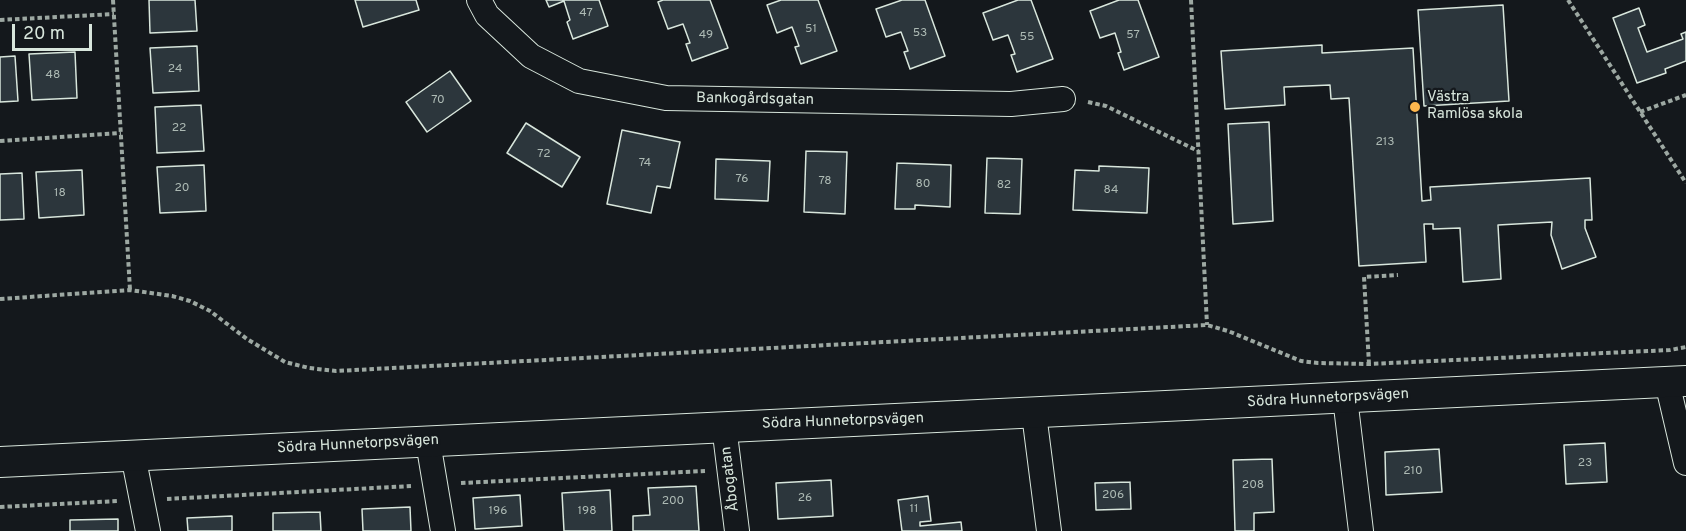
<!DOCTYPE html>
<meta charset="utf-8">
<style>
body{margin:0}
#map{position:relative;width:1686px;height:531px;overflow:hidden;background:#14181c;font-family:Overpass,sans-serif}
canvas{display:block}
.scale{position:absolute;left:12px;top:24px;width:80px;height:27px;box-sizing:border-box;border:3px solid #d8e6dc;border-top:0;padding-left:8px;font-size:18px;line-height:21px;white-space:nowrap;color:#d8e6dc;-webkit-text-stroke:4px #14181c;paint-order:stroke}
</style>
<div id="map">
<canvas width="1686" height="531"></canvas>
<div class="scale">20 m</div>
</div>
<script>
const c = document.querySelector('canvas').getContext('2d');
c.lineJoin = 'round';
function paint(path, color) {
  c.fillStyle = color;
  c.fill(path, 'evenodd');
}
function toPath(rows) {
  const path = new Path2D();
  for (const r of rows) {
    path.moveTo(r[0], r[1]);
    for (let i = 2; i < r.length; i += 2) path.lineTo(r[i], r[i + 1]);
  }
  return path;
}
function strokePath(path, color, width, dash) {
  c.strokeStyle = color;
  c.lineWidth = width;
  c.lineCap = dash ? 'butt' : 'round';
  c.setLineDash(dash || []);
  c.stroke(path);
}
function drawText(font, color, halo, rows, align = 'center') {
  c.font = font + ' Overpass,sans-serif';
  c.lineWidth = 4.5;
  c.setLineDash([]);
  c.textBaseline = 'middle';
  c.strokeStyle = halo;
  c.fillStyle = color;
  for (const [text, x, y, turn = 0] of rows) {
    c.save();
    c.translate(x, y);
    c.rotate((+turn || 0) * Math.PI / 180);
    c.textAlign = isNaN(turn) ? turn : align;
    if (halo) c.strokeText(text, 0, 0);
    c.fillText(text, 0, 0);
    c.restore();
  }
}
const building = toPath([
 [149,0,195,0,197,31,150,33,149,0],
 [355,0,416,0,419,10,363,27,355,0],
 [546,0,599,0,608,26,573,39,567,22,570,20,564,1,549,7,546,0],
 [663,0,710,0,728,48,692,61,686,44,690,43,683,24,668,29,658,2,663,0],
 [781,0,818,0,837,51,801,64,795,47,799,46,792,27,777,33,767,5,781,0],
 [902,0,925,0,945,56,910,69,904,52,908,51,901,32,886,37,876,9,902,0],
 [1018,0,1031,0,1053,59,1017,72,1011,55,1015,54,1008,35,993,40,983,13,1018,0],
 [1119,0,1138,0,1159,57,1124,70,1118,53,1121,52,1115,33,1100,38,1090,11,1119,0],
 [1503,5,1509,101,1424,106,1418,10,1503,5],
 [1639,8,1645,25,1638,28,1647,52,1683,39,1681,34,1686,32,1686,61,1665,69,1666,73,1637,83,1613,18,1639,8],
 [1322,45,1322,53,1413,48,1422,201,1431,200,1430,187,1590,178,1592,220,1585,220,1585,228,1596,257,1562,269,1551,235,1552,222,1498,225,1501,279,1463,282,1460,228,1433,229,1433,224,1424,224,1426,262,1359,266,1349,98,1331,99,1330,85,1284,87,1285,105,1225,109,1221,51,1322,45],
 [197,46,199,91,153,93,150,48,197,46],
 [75,52,77,98,32,100,29,54,75,52],
 [15,56,18,101,0,102,0,57,15,56],
 [450,71,471,101,427,132,406,102,450,71],
 [201,105,204,151,157,153,155,107,201,105],
 [1269,122,1273,221,1233,224,1228,124,1269,122],
 [526,123,580,157,562,187,507,153,526,123],
 [622,130,680,142,670,188,657,186,651,213,607,204,622,130],
 [806,151,847,152,845,214,804,212,806,151],
 [987,158,1022,159,1020,214,985,213,987,158],
 [716,159,770,161,768,201,715,199,716,159],
 [897,163,951,165,950,207,915,205,915,209,895,209,897,163],
 [204,165,206,211,160,213,157,167,204,165],
 [1099,166,1149,168,1147,213,1073,210,1075,170,1099,171,1099,166],
 [82,170,84,215,39,218,36,172,82,170],
 [22,173,24,219,0,220,0,174,22,173],
 [1605,443,1607,482,1566,484,1564,445,1605,443],
 [1439,449,1442,492,1386,495,1385,452,1439,449],
 [1272,459,1274,512,1254,513,1254,531,1235,531,1233,460,1272,459],
 [831,480,833,516,778,519,776,483,831,480],
 [1130,482,1131,509,1096,510,1095,483,1130,482],
 [696,486,699,531,633,531,633,516,650,515,648,488,696,486],
 [610,490,612,531,564,531,562,493,610,490],
 [520,495,522,526,475,529,473,498,520,495],
 [928,496,931,521,920,522,920,526,961,522,962,531,902,531,898,500,928,496],
 [410,507,411,531,363,531,362,509,410,507],
 [320,512,321,531,273,531,273,513,320,512],
 [232,516,232,531,188,531,187,518,232,516],
 [118,519,118,531,70,531,70,520,118,519]
]);
const path = toPath([
 [113,0,130,290],
 [1191,0,1207,325],
 [1568,0,1686,183],
 [0,20,114,14],
 [1088,102,1106,106,1198,151],
 [1640,112,1686,95],
 [0,141,121,133],
 [0,299,130,290,172,296,190,301,210,311,247,339,285,362,309,368,336,371,1207,325,1228,331,1301,361,1318,363,1369,364,1670,350,1686,347],
 [1369,364,1364,277,1398,275],
 [461,483,705,471],
 [167,499,411,486],
 [0,507,118,501]
]);
const minor = toPath([
 [479,0,487,15,531,56,579,81,666,98,1011,104,1063,99],
 [1667,382,1686,463],
 [1345,398,1361,531],
 [1034,414,1049,531],
 [724,426,737,531],
 [428,442,443,531],
 [133,455,148,531]
]);
const tertiary = toPath([
 [0,462,1686,381]
]);
const markers = [
 [1415,107,6,"#ffb74d"]
];
const numberNames = [
 ["47",586,14],
 ["51",811,30],
 ["53",920,34],
 ["49",706,36],
 ["57",1133,36],
 ["55",1027,38],
 ["24",175,70],
 ["48",53,76],
 ["70",438,101],
 ["22",179,129],
 ["213",1385,143],
 ["72",544,155],
 ["74",645,164],
 ["76",742,180],
 ["78",825,182],
 ["80",923,185],
 ["82",1004,186],
 ["20",182,189],
 ["84",1111,191],
 ["18",60,194],
 ["23",1585,464],
 ["210",1413,472],
 ["208",1253,486],
 ["206",1113,496],
 ["26",805,499],
 ["200",673,502],
 ["11",914,510],
 ["196",498,512],
 ["198",587,512]
];
const poiNames = [
 ["Västra",1427,98],
 ["Ramlösa skola",1427,115]
];
const streetNames = [
 ["Bankogårdsgatan",755,100,1],
 ["Södra Hunnetorpsvägen",1328,399,-3],
 ["Södra Hunnetorpsvägen",843,422,-2],
 ["Södra Hunnetorpsvägen",358,445,-3],
 ["Åbogatan",731,479,-97]
];
paint(building, '#2c363c');
strokePath(building, '#d8e6dc', 1.5);
strokePath(minor, '#d8e6dc', 26);
strokePath(tertiary, '#d8e6dc', 32);
strokePath(path, '#9da8a2', 4, [4.5, 3]);
strokePath(minor, '#14181c', 24);
strokePath(tertiary, '#14181c', 30);
for (const [x, y, r, color] of markers) {
  const dot = new Path2D();
  dot.arc(x, y, r, 0, 2 * Math.PI);
  c.fillStyle = color;
  c.fill(dot);
  strokePath(dot, '#14181c', 2);
}
drawText('12px', '#adbab4', null, numberNames);
drawText('15px', '#d8e6dc', '#14181c', poiNames, 'left');
drawText('15px', '#d8e6dc', '#14181c', streetNames);
</script>
